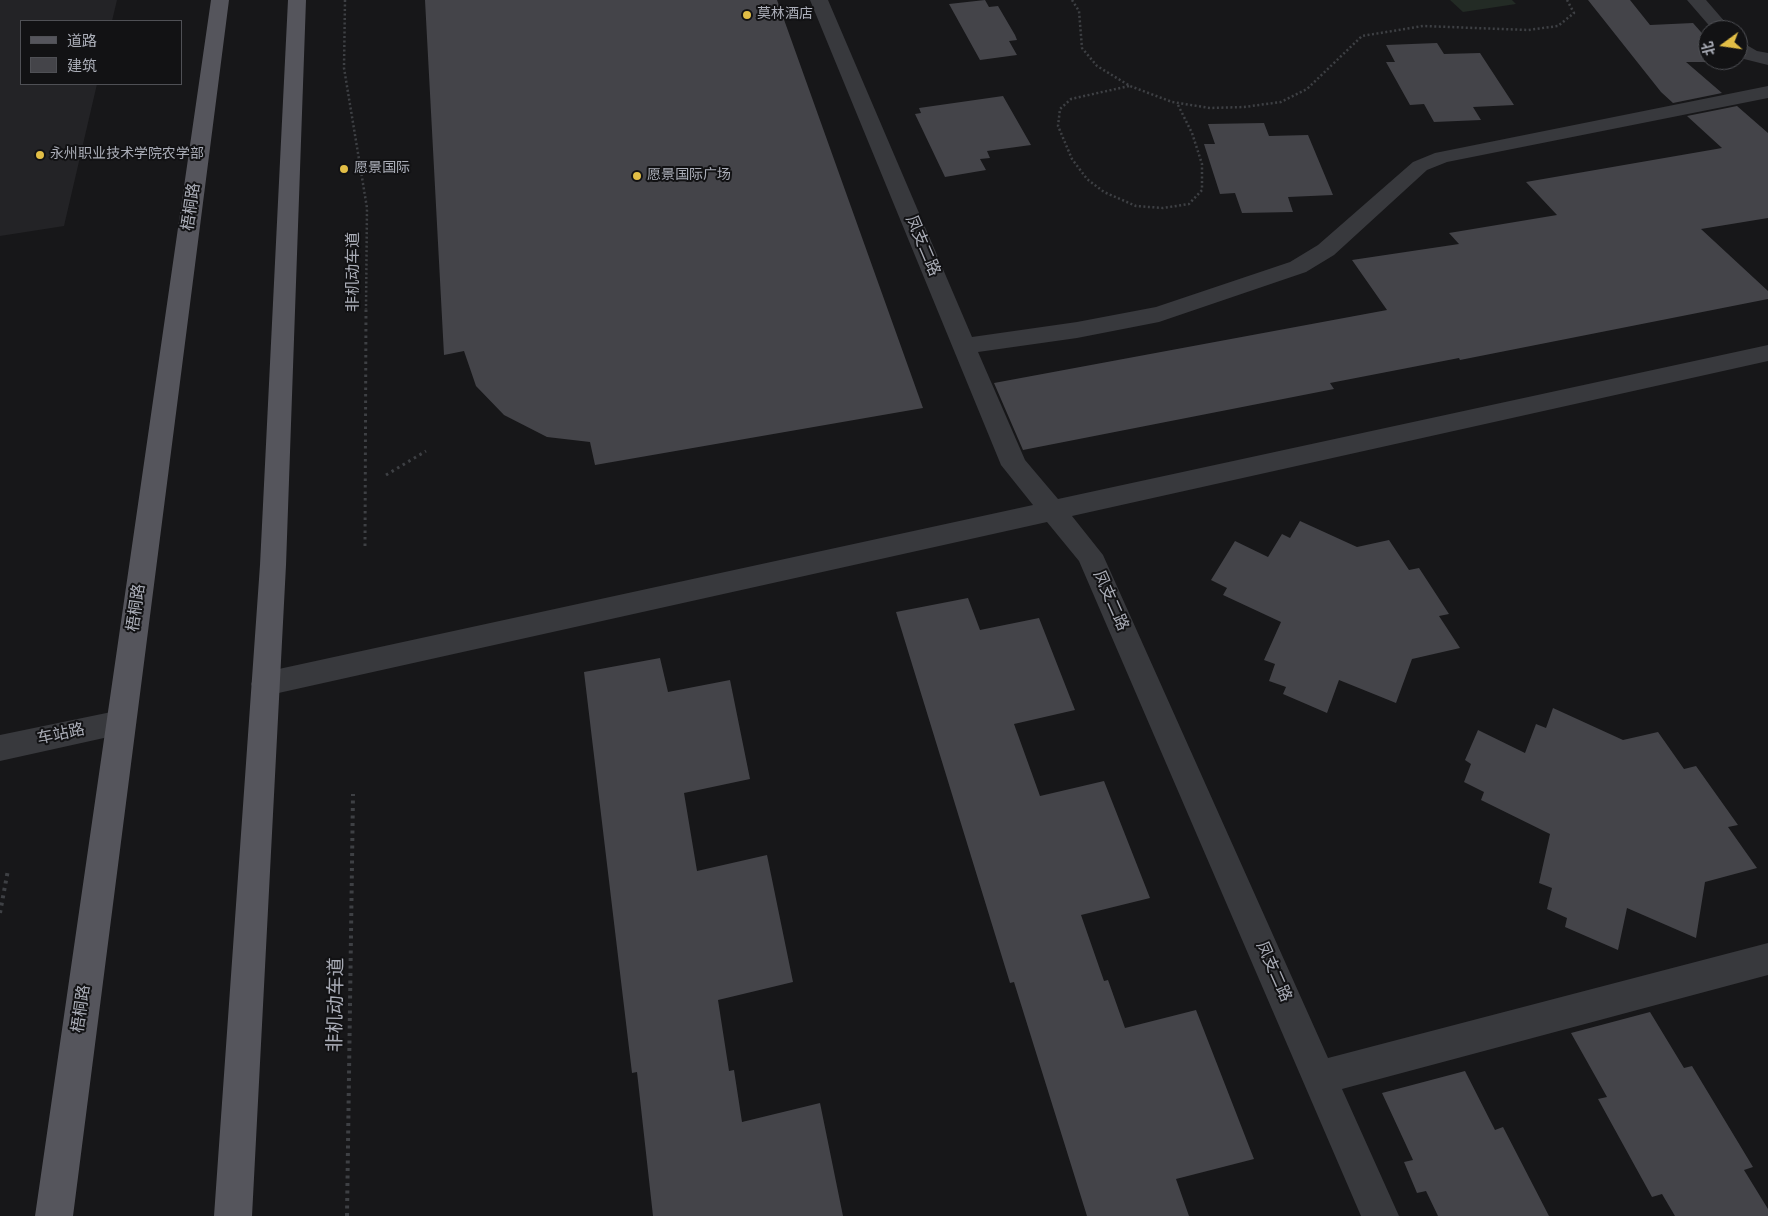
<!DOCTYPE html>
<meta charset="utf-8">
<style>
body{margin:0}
#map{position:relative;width:1768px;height:1216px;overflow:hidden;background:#171719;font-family:"Nunito Sans","Noto Sans SC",sans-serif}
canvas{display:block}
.legend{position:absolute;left:20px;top:20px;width:162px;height:65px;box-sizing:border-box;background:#121214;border:1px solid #4f5055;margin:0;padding:6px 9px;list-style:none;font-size:15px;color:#aaadb7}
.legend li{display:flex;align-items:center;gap:10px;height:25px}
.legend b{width:25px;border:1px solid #4f5055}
.north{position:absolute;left:1698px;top:20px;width:50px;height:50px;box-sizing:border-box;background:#121214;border:1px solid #4f5055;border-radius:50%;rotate:256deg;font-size:14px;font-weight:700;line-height:20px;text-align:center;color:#aaadb7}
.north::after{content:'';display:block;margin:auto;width:18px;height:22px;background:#e2be46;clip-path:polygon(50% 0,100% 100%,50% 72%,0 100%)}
</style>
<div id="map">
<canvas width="1768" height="1216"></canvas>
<ul class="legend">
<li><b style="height:6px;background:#55555c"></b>道路</li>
<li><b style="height:14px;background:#444449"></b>建筑</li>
</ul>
<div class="north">北</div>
</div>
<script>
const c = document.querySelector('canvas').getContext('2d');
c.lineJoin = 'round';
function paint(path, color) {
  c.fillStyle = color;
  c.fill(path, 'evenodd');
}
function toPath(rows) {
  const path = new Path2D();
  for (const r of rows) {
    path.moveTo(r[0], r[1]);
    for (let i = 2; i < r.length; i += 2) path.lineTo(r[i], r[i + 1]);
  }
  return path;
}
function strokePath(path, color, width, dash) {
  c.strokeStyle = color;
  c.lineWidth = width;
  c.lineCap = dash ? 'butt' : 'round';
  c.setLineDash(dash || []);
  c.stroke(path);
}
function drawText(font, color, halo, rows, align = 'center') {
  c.font = font + ' "Nunito Sans","Noto Sans SC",sans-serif';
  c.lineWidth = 4;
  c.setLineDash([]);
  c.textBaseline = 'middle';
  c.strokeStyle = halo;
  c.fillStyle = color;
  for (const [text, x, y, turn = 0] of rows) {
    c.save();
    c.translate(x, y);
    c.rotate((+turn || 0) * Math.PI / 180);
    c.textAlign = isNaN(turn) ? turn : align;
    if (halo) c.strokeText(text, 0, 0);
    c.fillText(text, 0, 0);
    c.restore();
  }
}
const built = toPath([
 [0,0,117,0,112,21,21,21,21,84,97,84,64,226,0,236]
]);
const green = toPath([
 [1450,0,1512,0,1516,4,1463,12]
]);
const building = toPath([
 [425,0,777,0,923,408,595,465,590,442,547,437,504,415,476,386,464,351,444,355],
 [985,0,989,7,998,6,1015,35,1017,40,1009,41,1017,55,980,60,949,4],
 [1588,0,1630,0,1650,25,1693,23,1708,40,1708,62,1686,62,1722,93,1673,103,1661,92],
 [1437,43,1444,54,1480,53,1514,105,1473,107,1481,120,1434,122,1424,104,1410,105,1386,62,1395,62,1386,45],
 [1003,96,1031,145,987,151,990,158,980,159,986,170,945,177,915,114,921,113,919,108],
 [1737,106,1768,133,1768,218,1701,229,1768,291,1768,299,1460,360,1459,358,1330,383,1334,389,1023,450,994,383,1387,310,1352,260,1459,244,1449,233,1557,215,1526,182,1722,148,1687,116],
 [1264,123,1269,136,1308,135,1333,195,1288,197,1293,212,1242,213,1235,193,1220,194,1204,144,1215,144,1208,124],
 [1300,521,1357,547,1389,540,1409,570,1419,568,1449,614,1439,616,1460,648,1412,659,1396,703,1339,680,1327,713,1283,694,1286,687,1269,681,1275,664,1264,660,1281,622,1223,595,1227,588,1211,580,1235,541,1268,557,1282,534,1290,538],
 [968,598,980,630,1039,618,1075,710,1014,724,1040,796,1104,781,1150,898,1081,915,1104,981,1108,980,1125,1028,1196,1010,1254,1159,1176,1179,1189,1216,1087,1216,1014,982,1010,983,896,612],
 [660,658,668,692,730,680,750,779,684,793,697,871,767,855,793,982,718,1000,729,1071,734,1070,742,1122,820,1103,843,1216,653,1216,637,1072,632,1073,584,672],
 [1553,708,1623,740,1658,732,1684,769,1696,766,1738,825,1728,827,1757,868,1705,882,1696,938,1627,908,1618,950,1565,927,1567,918,1547,909,1552,888,1539,883,1550,834,1481,800,1484,792,1464,782,1471,764,1465,760,1478,730,1525,753,1536,724,1546,728],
 [1650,1012,1684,1068,1692,1066,1753,1167,1744,1170,1768,1209,1768,1216,1675,1216,1662,1194,1652,1197,1598,1099,1607,1097,1571,1033],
 [1465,1071,1495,1130,1503,1127,1549,1216,1438,1216,1426,1191,1417,1193,1404,1162,1413,1160,1382,1093]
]);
const pathFar2 = toPath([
 [345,0,344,68,367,208,366,309],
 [1072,0,1079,11,1082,48,1097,66,1130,86,1172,102,1210,108,1244,107,1281,102,1307,89,1362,36,1423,26,1528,30,1558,26,1574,13,1567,0],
 [1129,86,1071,99,1060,109,1058,126,1072,159,1087,179,1104,192,1136,206,1163,208,1189,204,1202,190,1202,164,1192,133,1177,103]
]);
const pathFar1 = toPath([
 [386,475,426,451],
 [365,546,366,308]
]);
const path = toPath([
 [0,913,8,870],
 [347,1216,353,794]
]);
const minor = toPath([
 [810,0,828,0,972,337,1077,322,1156,307,1290,262,1318,245,1413,162,1435,153,1768,86,1768,98,1447,162,1427,170,1334,255,1306,272,1159,322,1077,338,978,352,1025,460,1058,499,1768,345,1768,361,1072,516,1103,555,1328,1058,1768,943,1768,975,1342,1089,1399,1216,1361,1216,1079,561,1047,522,265,696,255,693,251,684,255,675,265,672,1033,505,1001,465,810,0],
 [1687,0,1706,0,1732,30,1713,30,1687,0],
 [1738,40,1757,51,1768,53,1768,65,1744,59,1738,54,1738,40],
 [121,710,131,714,136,723,131,732,0,761,0,735,121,710]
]);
const major = toPath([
 [211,0,229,0,73,1216,35,1216,211,0],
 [288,0,306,0,286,565,252,1216,214,1216,260,565,288,0]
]);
const markers = [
 [747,15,5,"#e2be46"],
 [40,155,5,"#e2be46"],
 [344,169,5,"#e2be46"],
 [637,176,5,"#e2be46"]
];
const farPoinames = [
 ["莫林酒店",757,15],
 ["永州职业技术学院农学部",50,155],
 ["愿景国际",354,169],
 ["愿景国际广场",647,176]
];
const streetNames = [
 ["梧桐路",192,207,-82],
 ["凤支二路",922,246,67],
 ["非机动车道",354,272,-90],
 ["凤支二路",1110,601,66],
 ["梧桐路",137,608,-82],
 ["车站路",61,735,-12],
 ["凤支二路",1273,972,66],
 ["梧桐路",82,1009,-82]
];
const nearStreetnames = [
 ["非机动车道",337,1005,-89]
];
paint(built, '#232326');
paint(green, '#232b25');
paint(building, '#444449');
strokePath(pathFar2, '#3e4044', 2.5, [2, 2.5]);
strokePath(pathFar1, '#3e4044', 3, [2.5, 4]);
strokePath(path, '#3e4044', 4, [3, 4.5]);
paint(minor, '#38393d');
paint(major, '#55555c');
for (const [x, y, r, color] of markers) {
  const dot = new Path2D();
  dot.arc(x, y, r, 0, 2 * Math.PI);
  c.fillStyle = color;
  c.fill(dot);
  strokePath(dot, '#121214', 2);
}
drawText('14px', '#aaadb7', '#121214', farPoinames, 'left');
drawText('16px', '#aaadb7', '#121214', streetNames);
drawText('19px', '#aaadb7', '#121214', nearStreetnames);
</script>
